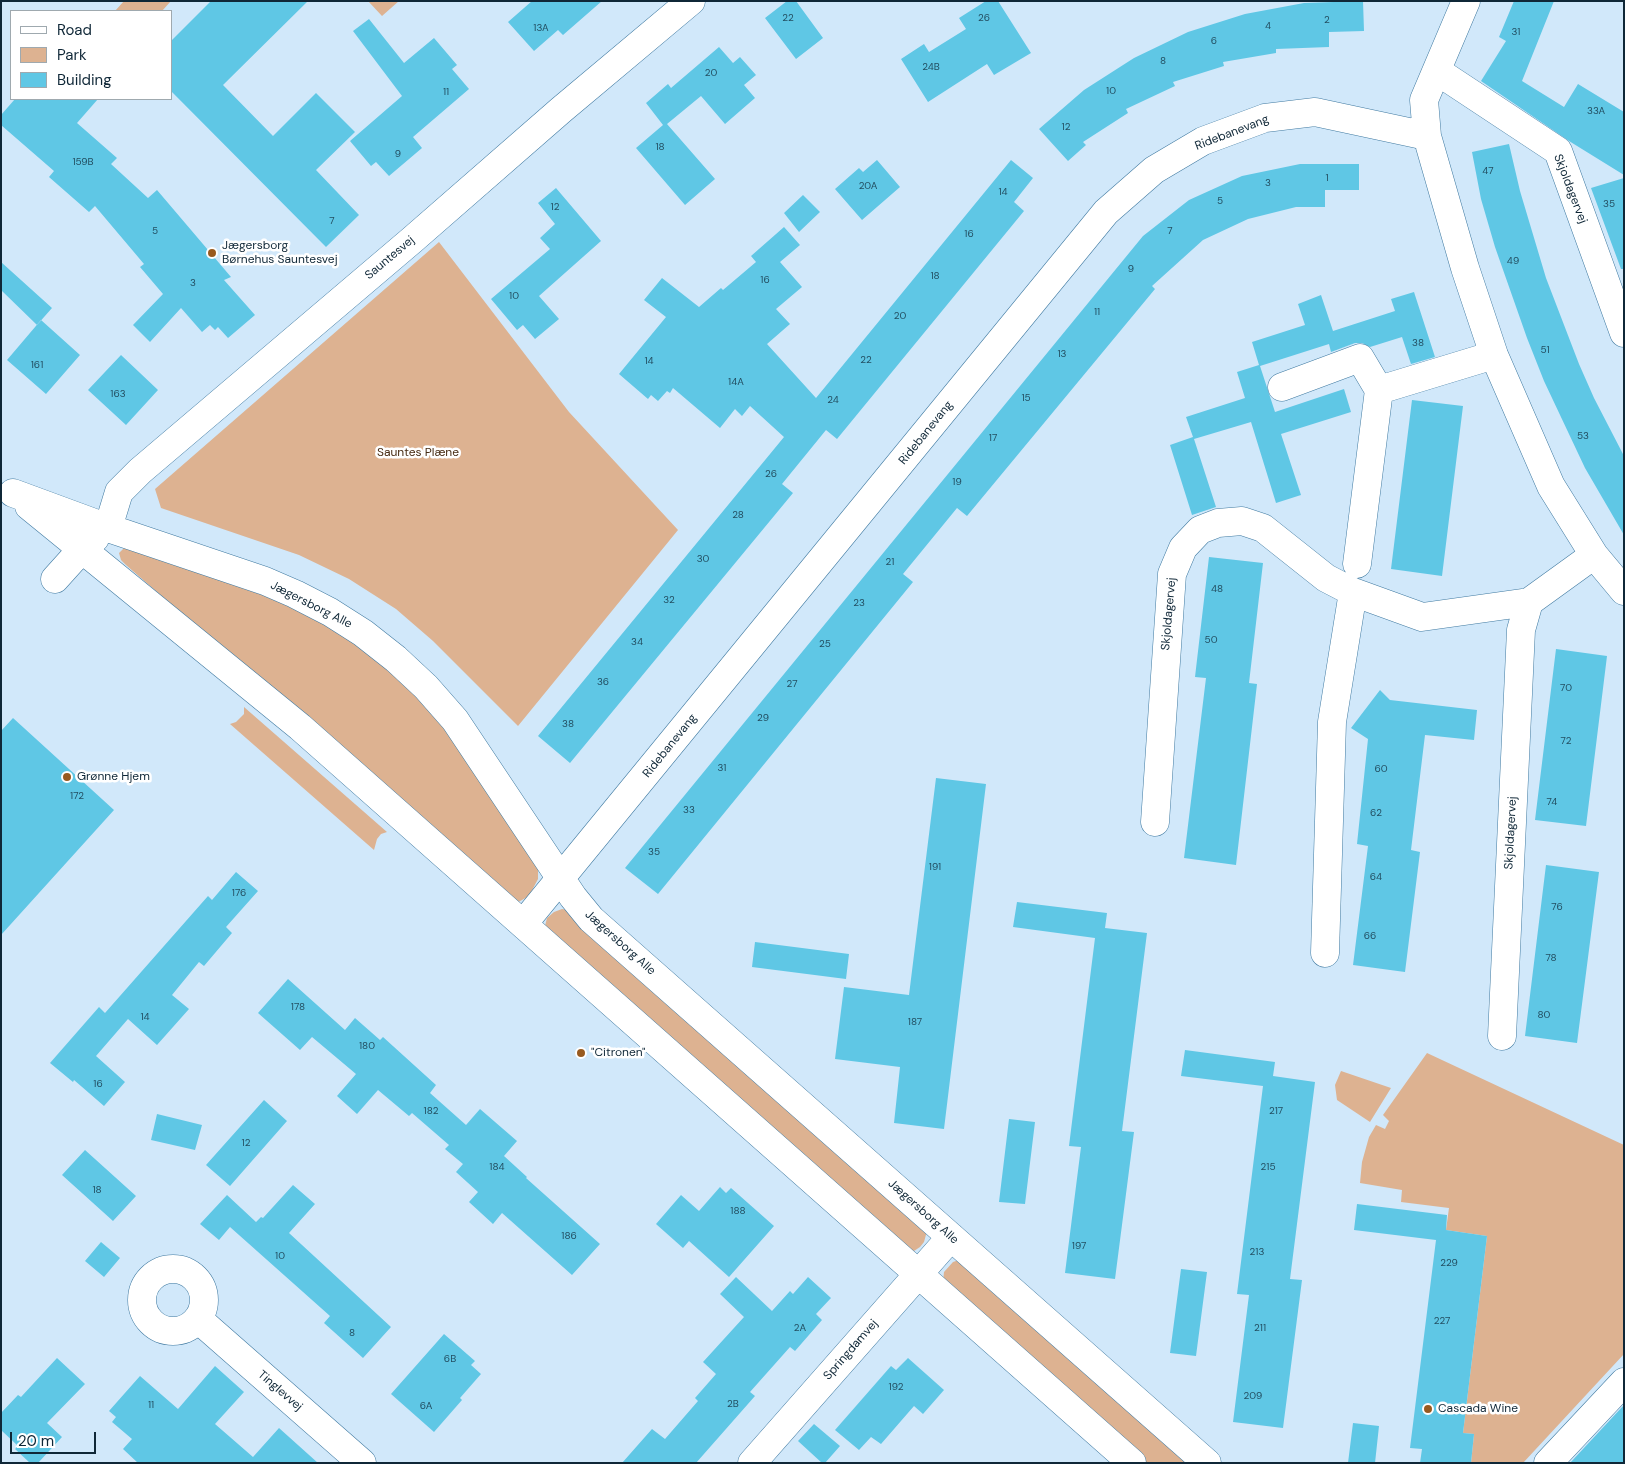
<!DOCTYPE html>
<meta charset="utf-8">
<style>
body{margin:0}
#map{position:relative;width:1625px;height:1464px;overflow:hidden;background:#d1e8fa;font-family:"DM Sans",sans-serif}
canvas{display:block}
.frame{position:absolute;inset:0;border:2px solid #0f2737;pointer-events:none}
.legend{position:absolute;left:10px;top:10px;width:162px;height:90px;box-sizing:border-box;background:#fff;border:1px solid #9fa9af;margin:0;padding:6px 9px;list-style:none;font-size:15px;color:#0f2737}
.legend li{display:flex;align-items:center;gap:10px;height:25px}
.legend b{width:25px;border:1px solid #9fa9af}
.scale{position:absolute;left:10px;top:1432px;width:86px;height:22px;box-sizing:border-box;border:2px solid #0f2737;border-top:0;padding-left:6px;font-size:15px;line-height:18px;white-space:nowrap;color:#0f2737;-webkit-text-stroke:4px #fff;paint-order:stroke}
</style>
<div id="map">
<canvas width="1625" height="1464"></canvas>
<div class="frame"></div>
<ul class="legend">
<li><b style="height:6px;background:#fff"></b>Road</li>
<li><b style="height:14px;background:#ddb291"></b>Park</li>
<li><b style="height:14px;background:#5fc7e5"></b>Building</li>
</ul>
<div class="scale">20 m</div>
</div>
<script>
const c = document.querySelector('canvas').getContext('2d');
c.lineJoin = 'round';
function paint(path, color) {
  c.fillStyle = color;
  c.fill(path, 'evenodd');
}
function toPath(rows) {
  const path = new Path2D();
  for (const r of rows) {
    if (r.length === 3) {
      path.moveTo(r[0] + r[2], r[1]);
      path.arc(r[0], r[1], r[2], 0, 2 * Math.PI);
      continue;
    }
    path.moveTo(r[0], r[1]);
    for (let i = 2; i < r.length; i += 2) path.lineTo(r[i], r[i + 1]);
  }
  return path;
}
function strokePath(path, color, width, dash) {
  c.strokeStyle = color;
  c.lineWidth = width;
  c.lineCap = dash ? 'butt' : 'round';
  c.setLineDash(dash || []);
  c.stroke(path);
}
function drawText(font, color, halo, rows, align = 'center') {
  c.font = font + ' "DM Sans",sans-serif';
  c.lineWidth = 5;
  c.setLineDash([]);
  c.textBaseline = 'middle';
  c.strokeStyle = halo;
  c.fillStyle = color;
  for (const [text, x, y, turn = 0] of rows) {
    c.save();
    c.translate(x, y);
    c.rotate((+turn || 0) * Math.PI / 180);
    c.textAlign = isNaN(turn) ? turn : align;
    if (halo) c.strokeText(text, 0, 0);
    c.fillText(text, 0, 0);
    c.restore();
  }
}
const green = toPath([
 [124,1,171,1,162,11,115,11],
 [368,1,399,1,382,16],
 [439,242,569,412,678,530,518,726,433,641,396,609,349,579,299,555,161,508,155,489],
 [126,546,255,587,365,646,431,709,538,865,538,879,529,896,515,904,126,565,121,560,119,553],
 [244,707,387,832,381,834,377,839,374,850,230,724,236,722,244,714],
 [562,909,568,910,927,1231,924,1242,920,1247,914,1251,909,1250,545,926,547,918,554,912],
 [1427,1053,1624,1145,1624,1354,1523,1463,1471,1463,1474,1434,1463,1433,1487,1236,1446,1230,1449,1208,1401,1202,1402,1190,1360,1183,1362,1162,1369,1137,1376,1125,1385,1129,1389,1121,1383,1115],
 [1341,1071,1391,1088,1370,1122,1337,1100,1335,1085],
 [959,1260,1193,1463,1146,1463,947,1287,943,1281,944,1272,953,1262]
]);
const building = toPath([
 [211,1,308,1,223,85,273,136,316,93,355,132,316,170,359,215,326,247,171,91,171,41],
 [532,1,602,1,563,35,558,30,534,51,508,22],
 [787,1,796,1,823,38,796,59,765,18],
 [986,1,998,1,1031,53,994,75,987,64,928,102,901,59,924,44,929,52,966,29,959,18],
 [1363,1,1364,31,1329,32,1329,47,1276,49,1276,53,1223,62,1224,66,1173,82,1175,86,1126,109,1128,113,1083,142,1086,145,1068,161,1039,129,1084,90,1134,58,1188,32,1245,14,1304,3],
 [1514,1,1554,1,1522,81,1564,107,1578,84,1624,112,1624,175,1569,141,1481,81,1506,41,1499,37],
 [369,19,404,63,434,38,457,65,452,69,469,89,413,137,422,148,389,176,376,162,371,166,350,141,402,96,353,31],
 [719,47,733,63,740,57,756,75,744,85,755,98,725,124,701,96,667,124,715,179,685,205,636,148,663,125,646,103,668,84,671,88],
 [15,99,98,99,77,123,117,158,111,164,148,198,157,190,231,277,224,280,255,315,228,338,218,327,215,330,210,325,202,332,181,308,150,342,133,325,163,294,140,267,144,264,95,206,89,212,49,177,54,171,1,125,1,115],
 [1509,144,1520,191,1546,278,1579,364,1594,398,1624,456,1624,535,1585,468,1544,381,1527,338,1495,247,1481,199,1472,152],
 [877,160,900,187,862,220,835,189,859,168,863,172],
 [1011,160,1033,178,1014,202,1024,211,837,439,826,430,782,484,793,493,570,763,538,736,784,437,750,406,742,416,735,409,720,428,673,388,670,393,667,391,658,401,651,395,648,399,619,374,666,317,644,300,662,278,699,307,721,288,723,290,756,262,751,256,784,227,800,245,780,262,802,287,776,309,790,324,767,344,816,398],
 [1300,164,1359,164,1359,190,1325,190,1325,207,1296,207,1248,219,1203,240,1152,286,1155,289,967,516,957,508,903,574,913,582,658,894,625,868,1143,236,1189,200,1242,176],
 [1624,178,1624,269,1621,269,1591,188],
 [556,188,601,241,539,296,559,319,535,339,523,325,517,330,491,299,550,249,540,238,555,224,538,203],
 [803,195,820,212,799,232,784,213],
 [1,262,52,308,37,325,1,290],
 [1414,292,1435,357,1411,364,1402,337,1370,347,1362,343,1355,343,1331,352,1329,344,1260,366,1275,412,1344,389,1351,412,1281,434,1301,495,1276,503,1251,422,1194,439,1216,507,1192,515,1170,445,1193,437,1186,417,1245,398,1237,372,1259,365,1252,342,1305,325,1298,304,1321,295,1333,331,1395,311,1391,299],
 [41,320,80,355,46,394,7,360],
 [121,355,158,390,126,425,88,390],
 [1412,400,1463,406,1442,576,1391,569],
 [1209,557,1263,563,1249,683,1257,684,1236,865,1184,858,1206,678,1195,677],
 [1556,649,1607,656,1586,826,1535,820],
 [1380,690,1390,700,1477,710,1474,740,1425,735,1411,850,1420,852,1405,972,1353,965,1368,846,1357,844,1368,739,1351,728],
 [13,718,114,810,1,935,1,731],
 [936,778,986,784,944,1129,894,1123,900,1067,835,1059,844,987,909,995],
 [1546,865,1599,872,1577,1043,1525,1036],
 [236,872,258,891,226,927,232,933,204,966,199,962,172,995,189,1009,157,1045,128,1019,96,1056,125,1082,104,1106,74,1080,73,1082,50,1063,99,1007,105,1013,208,896,212,900],
 [1017,902,1107,913,1105,928,1147,933,1122,1131,1134,1132,1115,1279,1065,1273,1081,1147,1069,1146,1095,938,1013,927],
 [755,942,849,954,846,979,752,967],
 [288,979,345,1030,355,1018,380,1040,383,1037,436,1085,430,1093,466,1125,480,1109,517,1141,504,1156,527,1177,526,1178,600,1244,572,1275,502,1213,493,1224,469,1202,478,1192,456,1172,463,1164,445,1149,449,1145,412,1113,409,1116,378,1090,357,1114,337,1096,356,1074,312,1037,300,1050,258,1013],
 [1185,1050,1275,1062,1273,1076,1315,1082,1290,1279,1302,1280,1283,1428,1233,1422,1249,1295,1237,1294,1263,1086,1181,1076],
 [264,1100,287,1121,230,1186,206,1165],
 [157,1114,202,1125,195,1150,151,1140],
 [1009,1119,1035,1122,1025,1204,999,1202],
 [85,1150,136,1196,113,1221,62,1175],
 [293,1185,315,1204,289,1233,391,1327,363,1358,324,1323,330,1316,230,1227,219,1240,200,1224,227,1195,256,1222,261,1217,263,1218],
 [720,1187,726,1193,731,1188,774,1226,729,1277,689,1241,683,1248,656,1224,681,1195,699,1211],
 [1357,1204,1447,1215,1446,1230,1487,1236,1463,1433,1474,1434,1471,1463,1420,1463,1422,1449,1410,1448,1436,1240,1354,1230],
 [101,1242,120,1258,104,1277,85,1261],
 [1181,1269,1207,1272,1196,1356,1170,1353],
 [736,1277,772,1311,790,1291,793,1294,808,1277,831,1298,816,1314,822,1320,795,1351,790,1347,750,1392,755,1396,696,1463,622,1463,652,1429,665,1439,698,1401,695,1398,716,1374,703,1362,744,1317,720,1294],
 [444,1334,475,1361,471,1365,481,1374,460,1398,462,1400,434,1432,391,1394],
 [57,1358,85,1384,47,1423,62,1437,38,1463,30,1463,15,1449,18,1446,1,1430,1,1413,18,1395,21,1397],
 [908,1358,944,1390,923,1414,914,1406,881,1444,871,1437,859,1450,835,1430,891,1366,896,1370],
 [215,1366,244,1392,215,1424,253,1457,279,1428,318,1463,138,1463,123,1449,132,1439,112,1422,116,1417,109,1411,140,1376,178,1409],
 [1624,1405,1624,1463,1570,1463],
 [1353,1423,1379,1426,1375,1463,1348,1463],
 [814,1424,840,1446,825,1463,822,1463,798,1441]
]);
const minor = toPath([
 [1466,1,1424,100,1427,136,1465,268,1494,355,1551,486,1594,555,1624,591],
 [1437,71,1558,151,1624,333],
 [1282,387,1360,358,1379,390],
 [13,493,108,528,265,581,295,594,330,612,363,633,396,659,426,687,455,720,573,897,591,919,1207,1463],
 [29,506,300,727,1132,1463],
 [108,528,119,492,140,471,412,240,561,110,691,1],
 [1357,564,1379,390,1494,355],
 [55,579,82,549,95,538],
 [1155,822,1172,574,1183,548,1200,530,1218,523,1242,521,1263,528,1326,578,1353,592,1422,617,1529,602],
 [523,924,1106,212,1154,170,1203,141,1265,118,1315,112,1427,136],
 [1325,953,1332,722,1353,592],
 [1502,1036,1521,630,1529,602,1594,555],
 [173,1300,31],
 [198,1319,362,1463],
 [752,1463,951,1237],
 [1548,1463,1624,1382]
]);
const markers = [
 [212,253,5,"#985a1f"],
 [67,777,5,"#985a1f"],
 [581,1053,5,"#985a1f"],
 [1428,1409,5,"#985a1f"]
];
const numberNames = [
 ["22",788,18],
 ["26",984,18],
 ["2",1327,20],
 ["4",1268,26],
 ["13A",541,28],
 ["31",1516,32],
 ["6",1214,41],
 ["8",1163,61],
 ["24B",931,67],
 ["20",711,73],
 ["10",1111,91],
 ["11",446,92],
 ["33A",1596,111],
 ["12",1066,127],
 ["18",660,147],
 ["9",398,154],
 ["159B",83,162],
 ["47",1488,171],
 ["1",1327,178],
 ["3",1268,183],
 ["20A",868,186],
 ["14",1003,192],
 ["5",1220,201],
 ["35",1609,204],
 ["12",555,207],
 ["7",332,221],
 ["5",155,231],
 ["7",1170,231],
 ["16",969,234],
 ["49",1513,261],
 ["9",1131,269],
 ["18",935,276],
 ["16",765,280],
 ["3",193,283],
 ["10",514,296],
 ["11",1097,312],
 ["20",900,316],
 ["38",1418,343],
 ["51",1545,350],
 ["13",1062,354],
 ["22",866,360],
 ["14",649,361],
 ["161",37,365],
 ["14A",736,382],
 ["163",118,394],
 ["15",1026,398],
 ["24",833,400],
 ["53",1583,436],
 ["17",993,438],
 ["26",771,474],
 ["19",957,482],
 ["28",738,515],
 ["30",703,559],
 ["21",890,562],
 ["48",1217,589],
 ["32",669,600],
 ["23",859,603],
 ["50",1211,640],
 ["34",637,642],
 ["25",825,644],
 ["36",603,682],
 ["27",792,684],
 ["70",1566,688],
 ["29",763,718],
 ["38",568,724],
 ["72",1566,741],
 ["31",722,768],
 ["60",1381,769],
 ["172",77,796],
 ["74",1552,802],
 ["33",689,810],
 ["62",1376,813],
 ["35",654,852],
 ["191",935,867],
 ["64",1376,877],
 ["176",239,893],
 ["76",1557,907],
 ["66",1370,936],
 ["78",1551,958],
 ["178",298,1007],
 ["80",1544,1015],
 ["14",145,1017],
 ["187",915,1022],
 ["180",367,1046],
 ["16",98,1084],
 ["182",431,1111],
 ["217",1276,1111],
 ["12",246,1143],
 ["184",497,1167],
 ["215",1268,1167],
 ["18",97,1190],
 ["188",738,1211],
 ["186",569,1236],
 ["197",1079,1246],
 ["213",1257,1252],
 ["10",280,1256],
 ["229",1449,1263],
 ["227",1442,1321],
 ["2A",800,1328],
 ["211",1260,1328],
 ["8",352,1333],
 ["6B",450,1359],
 ["192",896,1387],
 ["209",1253,1396],
 ["2B",733,1404],
 ["11",151,1405],
 ["6A",426,1406]
];
const streetNames = [
 ["Ridebanevang",1232,133,-21],
 ["Skjoldagervej",1570,189,69],
 ["Sauntesvej",390,258,-40],
 ["Ridebanevang",926,433,-51],
 ["Jægersborg Alle",311,605,27],
 ["Skjoldagervej",1169,614,-85],
 ["Ridebanevang",670,746,-51],
 ["Skjoldagervej",1511,833,-87],
 ["Jægersborg Alle",620,943,42],
 ["Jægersborg Alle",923,1212,42],
 ["Springdamvej",851,1350,-49],
 ["Tinglevvej",280,1391,41]
];
const poiNames = [
 ["Jægersborg",222,246],
 ["Børnehus Sauntesvej",222,260],
 ["Grønne Hjem",77,777],
 ["\"Citronen\"",591,1053],
 ["Cascada Wine",1438,1409]
];
const parkNames = [
 ["Sauntes Plæne",418,453]
];
paint(green, '#ddb291');
paint(building, '#5fc7e5');
strokePath(minor, '#407aa1', 29);
strokePath(minor, '#fff', 28);
for (const [x, y, r, color] of markers) {
  const dot = new Path2D();
  dot.arc(x, y, r, 0, 2 * Math.PI);
  c.fillStyle = color;
  c.fill(dot);
  strokePath(dot, '#fff', 2);
}
drawText('10px', '#234f62', null, numberNames);
drawText('12px', '#0f2737', '#fff', streetNames);
drawText('12px', '#0f2737', '#fff', poiNames, 'left');
drawText('12px', '#462b13', '#fff', parkNames);
</script>
